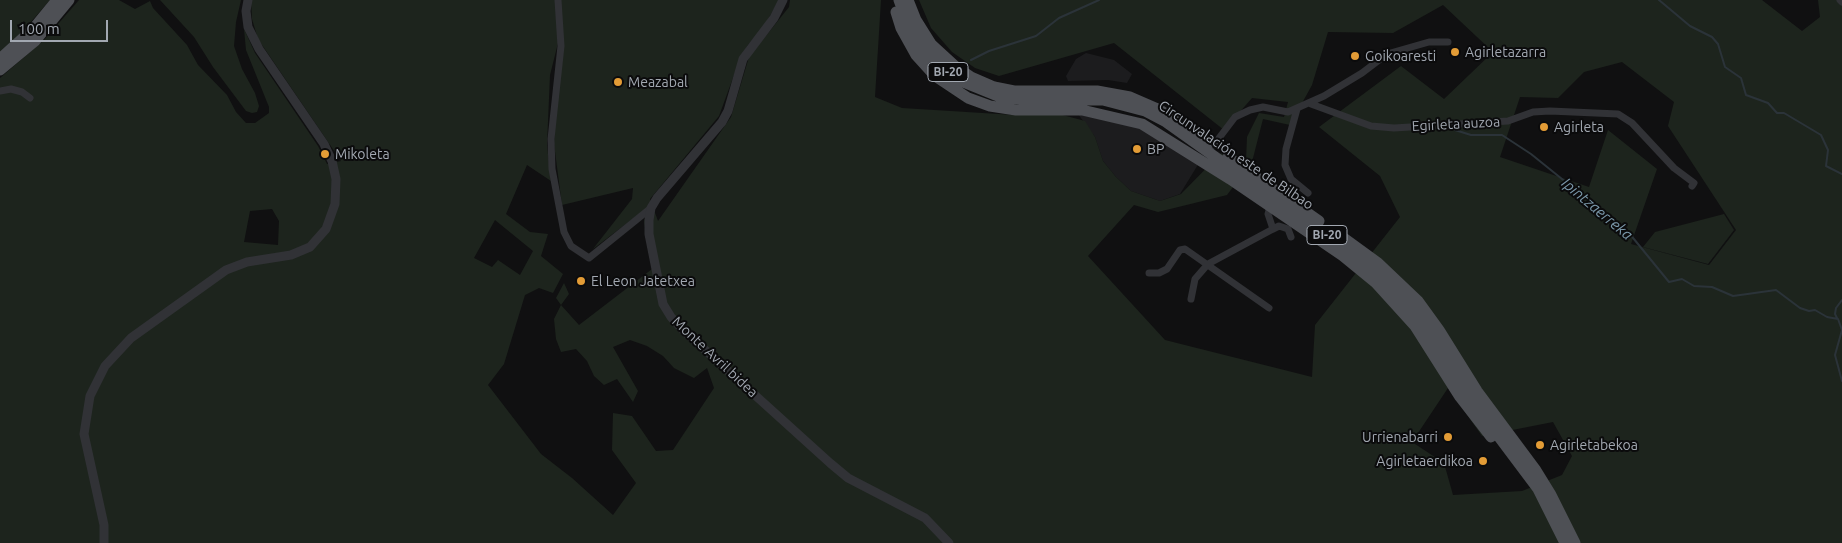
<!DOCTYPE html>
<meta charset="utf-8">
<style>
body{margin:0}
#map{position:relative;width:1842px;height:543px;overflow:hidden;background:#101011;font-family:Ubuntu,sans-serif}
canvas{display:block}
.scale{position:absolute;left:10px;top:20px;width:98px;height:22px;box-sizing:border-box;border:2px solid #a2a8b1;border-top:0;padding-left:6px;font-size:15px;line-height:18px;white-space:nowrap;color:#a2a8b1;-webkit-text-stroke:4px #0b0b0c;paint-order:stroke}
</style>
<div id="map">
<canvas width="1842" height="543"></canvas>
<div class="scale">100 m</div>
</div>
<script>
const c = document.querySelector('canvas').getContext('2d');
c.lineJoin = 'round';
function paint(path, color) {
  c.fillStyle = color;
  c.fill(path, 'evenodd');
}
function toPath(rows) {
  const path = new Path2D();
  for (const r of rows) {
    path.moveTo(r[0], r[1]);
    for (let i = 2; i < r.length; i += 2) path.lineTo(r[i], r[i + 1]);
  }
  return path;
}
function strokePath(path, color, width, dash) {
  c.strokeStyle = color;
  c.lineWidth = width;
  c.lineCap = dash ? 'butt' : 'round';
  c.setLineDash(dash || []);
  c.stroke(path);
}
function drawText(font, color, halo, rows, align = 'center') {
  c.font = font + ' Ubuntu,sans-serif';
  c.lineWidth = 4;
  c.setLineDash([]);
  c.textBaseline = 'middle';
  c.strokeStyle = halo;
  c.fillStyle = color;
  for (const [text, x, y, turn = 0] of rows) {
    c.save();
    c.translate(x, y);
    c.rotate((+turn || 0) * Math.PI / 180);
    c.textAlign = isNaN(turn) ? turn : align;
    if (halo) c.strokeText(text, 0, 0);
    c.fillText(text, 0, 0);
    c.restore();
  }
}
const built = toPath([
 [1086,53,1114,60,1132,74,1127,83,1108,80,1068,81,1066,76,1076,59],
 [1078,114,1144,129,1199,163,1180,194,1160,201,1131,191,1116,177,1103,161,1095,137]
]);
const green = toPath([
 [0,0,50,0,9,47,0,53],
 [79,0,119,0,135,9,150,1,153,8,187,45,198,65,227,95,236,112,246,123,255,123,269,113,269,107,246,50,244,29,255,53,318,146,327,164,341,161,258,39,252,19,251,0,556,0,558,43,550,75,547,145,551,181,527,165,506,214,530,232,548,234,541,256,563,274,553,293,539,288,525,295,504,364,488,385,541,454,572,478,613,515,636,483,612,450,613,413,632,416,656,451,673,450,714,388,707,368,694,378,674,368,663,356,647,346,630,340,613,347,638,391,633,402,617,379,604,385,594,376,587,361,576,349,561,352,556,339,554,319,561,305,556,298,564,283,569,294,561,305,579,325,652,269,644,222,647,208,593,249,632,199,633,188,562,205,554,144,560,0,779,0,763,28,748,45,741,56,719,116,650,199,658,221,731,117,749,57,789,7,790,0,881,0,875,97,902,108,1015,115,1059,114,1085,121,1095,137,1103,161,1116,177,1131,191,1160,201,1181,194,1225,149,1246,161,1247,137,1259,113,1284,117,1288,102,1252,98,1224,130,1114,43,999,76,975,68,952,52,931,28,919,0,1762,0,1802,31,1820,17,1818,0,1842,0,1842,543,0,543,0,78,44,40],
 [1443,5,1493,52,1444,99,1401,66,1319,127,1380,176,1400,217,1315,325,1312,377,1165,340,1088,256,1134,205,1158,212,1227,195,1252,162,1263,119,1290,125,1312,85,1328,32,1393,33],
 [1622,62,1674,102,1668,126,1736,230,1709,265,1631,244,1657,169,1608,130,1589,187,1500,157,1520,97,1558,98,1584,72],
 [272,209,279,221,278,245,244,242,250,211],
 [495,220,533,251,520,275,498,260,492,267,474,258],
 [1448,388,1482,436,1553,422,1572,456,1562,475,1522,491,1453,495,1444,463,1412,442],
 [160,0,241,0,236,22,234,46,242,69,255,93,259,106,257,112,252,113,246,111,213,67,194,37],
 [1724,214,1734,230,1708,264,1643,247,1655,232]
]);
const stream = toPath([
 [1659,0,1690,26,1712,37,1718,44,1725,67,1741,78,1746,95,1768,103,1777,113,1784,113,1821,135,1828,150,1826,166,1842,174],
 [971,60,989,51,1036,36,1059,18,1099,0],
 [1455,130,1471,135,1502,135,1531,154,1629,233,1669,282,1682,279,1694,286,1712,287,1733,296,1776,290,1800,308,1809,311,1815,310,1827,317,1838,319,1842,330,1835,355,1842,381],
 [1837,318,1835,314,1836,308,1842,300]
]);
const minor = toPath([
 [558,0,561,46,551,139,552,169,564,232,571,246,589,258,651,208],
 [1840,0,1842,2],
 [0,91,11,89,22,92,30,98],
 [1311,104,1371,126,1394,128,1508,121,1533,112,1550,111,1618,114,1632,123,1674,168,1694,183,1692,186],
 [1297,109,1286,149,1285,165,1291,179,1308,193],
 [1213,146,1235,117,1250,110,1263,107,1288,112,1324,96,1362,73,1387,54,1429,42,1448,42],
 [1273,229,1279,226,1288,229,1291,237],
 [1149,273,1159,273,1167,269,1180,250,1185,249,1269,308],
 [1191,299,1195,279,1208,264,1273,229,1268,214,1270,206]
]);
const tertiary = toPath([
 [783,0,774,18,743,59,728,111,722,122,657,198,651,208,649,220,649,234,663,304,671,317,683,330,830,463,848,478,925,518,949,543],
 [104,543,104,525,84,434,90,396,105,366,131,338,226,270,247,262,291,255,310,247,326,229,335,204,336,179,332,161,324,144,259,49,248,27,246,11,248,0]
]);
const primary = toPath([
 [899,0,906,19,920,45,942,67,963,82,1000,97,1030,100,1103,100,1145,111,1166,122,1367,265,1393,287,1425,325,1472,401,1538,489,1565,543],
 [908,0,916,20,931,44,955,66,971,77,994,87,1014,91,1097,91,1130,97,1160,110,1209,143],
 [896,12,901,28,916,55,935,76,968,98,990,106,1016,110,1082,110,1142,124,1230,179,1343,256,1376,283,1415,326,1460,397,1491,437],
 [0,59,34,28,57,0],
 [0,70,35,41,69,0],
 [1228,157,1319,221],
 [1334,231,1378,263,1418,301,1439,330,1477,391,1535,469,1551,495,1575,543]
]);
const markers = [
 [1455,52,5,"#e39c36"],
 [1355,56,5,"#e39c36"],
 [618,82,5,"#e39c36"],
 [1544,127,5,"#e39c36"],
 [1137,149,5,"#e39c36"],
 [325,154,5,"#e39c36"],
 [581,281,5,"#e39c36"],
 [1448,437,5,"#e39c36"],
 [1540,445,5,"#e39c36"],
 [1483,461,5,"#e39c36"]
];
const shields = [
 [948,72,40],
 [1327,235,40]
];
const shieldNames = [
 ["BI-20",948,72],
 ["BI-20",1327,235]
];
const poiNames = [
 ["Agirletazarra",1465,52],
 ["Goikoaresti",1365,56],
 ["Meazabal",628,82],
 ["Agirleta",1554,127],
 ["BP",1147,149],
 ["Mikoleta",335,154],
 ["El Leon Jatetxea",591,281],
 ["Urrienabarri",1438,437,"right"],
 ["Agirletabekoa",1550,445],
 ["Agirletaerdikoa",1473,461,"right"]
];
const streetNames = [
 ["Egirleta auzoa",1456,124,-3],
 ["Circunvalación este de Bilbao",1236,155,34],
 ["Monte Avril bidea",715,357,43]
];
const waterNames = [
 ["Ipintzaerreka",1597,209,40]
];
paint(built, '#1c1c1e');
paint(green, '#1d241d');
strokePath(stream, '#2b3339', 2);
strokePath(minor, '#313236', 7);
strokePath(tertiary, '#313236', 9);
strokePath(primary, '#4e5055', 11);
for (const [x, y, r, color] of markers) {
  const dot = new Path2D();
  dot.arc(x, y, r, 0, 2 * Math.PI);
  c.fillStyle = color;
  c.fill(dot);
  strokePath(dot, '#0b0b0c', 2);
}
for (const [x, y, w] of shields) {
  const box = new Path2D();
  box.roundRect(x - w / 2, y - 9.5, w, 19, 4);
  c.fillStyle = '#0b0b0c';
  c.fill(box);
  strokePath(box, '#a2a8b1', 1);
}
drawText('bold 12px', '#a2a8b1', null, shieldNames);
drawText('14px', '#a2a8b1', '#0b0b0c', poiNames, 'left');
drawText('14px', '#a2a8b1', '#0b0b0c', streetNames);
drawText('italic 15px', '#7b98aa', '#0b0b0c', waterNames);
</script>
